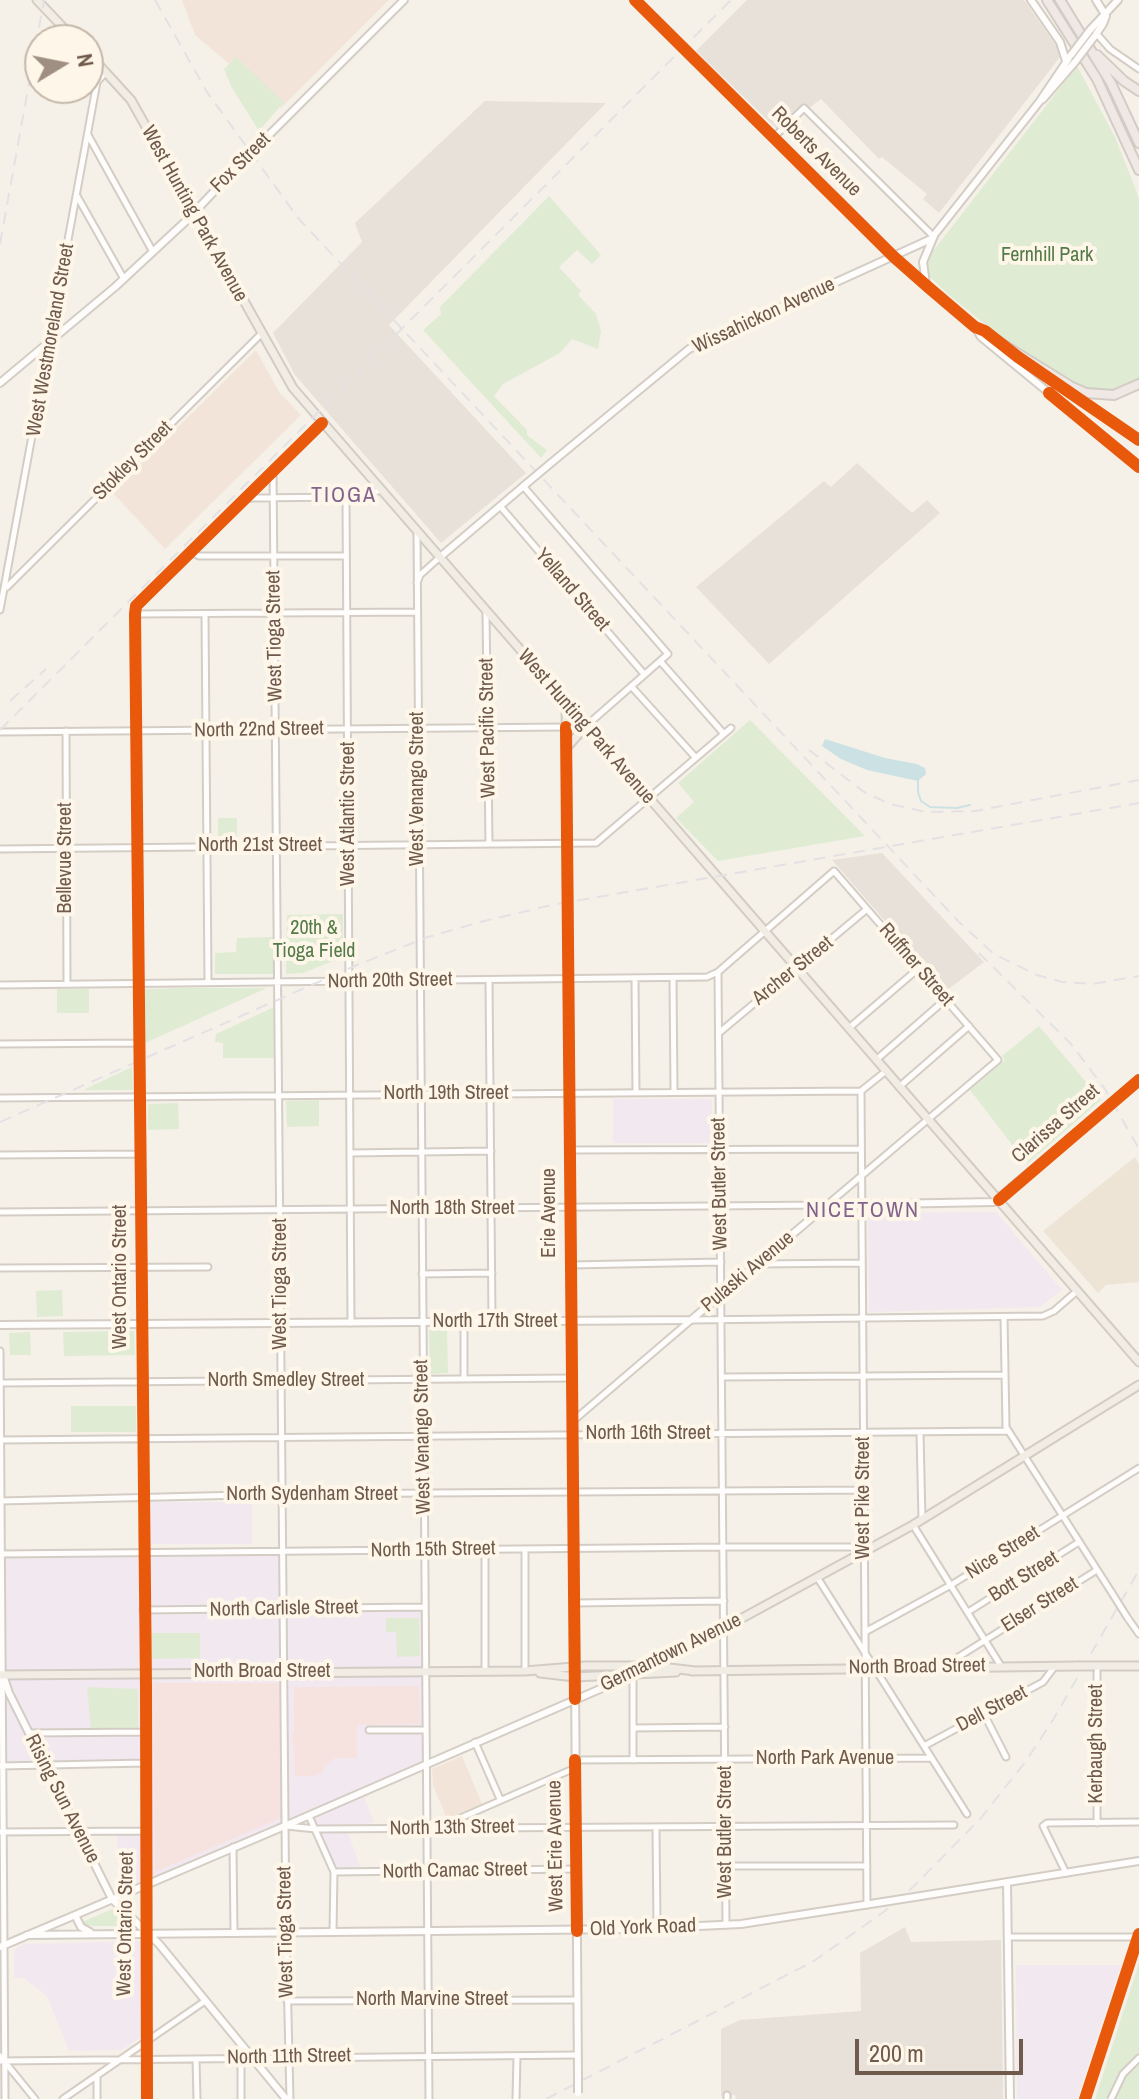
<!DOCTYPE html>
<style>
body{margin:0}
#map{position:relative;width:1139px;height:2099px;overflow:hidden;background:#f5f1e8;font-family:"Archivo Narrow",sans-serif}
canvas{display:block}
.north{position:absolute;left:24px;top:24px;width:80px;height:80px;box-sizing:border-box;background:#fdf6e9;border:2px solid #c5b8aa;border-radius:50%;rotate:80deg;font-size:22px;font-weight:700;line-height:32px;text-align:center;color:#705a4b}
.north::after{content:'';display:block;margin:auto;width:28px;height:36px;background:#9f8f82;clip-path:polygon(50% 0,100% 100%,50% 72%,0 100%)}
.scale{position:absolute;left:855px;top:2039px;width:168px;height:36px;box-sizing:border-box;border:4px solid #705a4b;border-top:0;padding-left:10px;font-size:24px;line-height:28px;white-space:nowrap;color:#705a4b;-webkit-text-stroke:6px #fdf6e9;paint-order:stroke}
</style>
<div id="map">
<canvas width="1139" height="2099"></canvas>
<div class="north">N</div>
<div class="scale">200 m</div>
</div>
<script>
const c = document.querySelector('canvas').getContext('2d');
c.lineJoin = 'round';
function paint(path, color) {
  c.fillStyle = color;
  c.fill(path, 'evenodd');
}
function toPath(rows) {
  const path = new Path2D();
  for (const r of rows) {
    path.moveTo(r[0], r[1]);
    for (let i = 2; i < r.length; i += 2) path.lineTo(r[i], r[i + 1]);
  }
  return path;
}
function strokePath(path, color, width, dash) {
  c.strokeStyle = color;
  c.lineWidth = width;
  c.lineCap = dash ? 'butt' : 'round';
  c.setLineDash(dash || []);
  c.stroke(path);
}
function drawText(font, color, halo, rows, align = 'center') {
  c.font = font + ' "Archivo Narrow",sans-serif';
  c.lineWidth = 8;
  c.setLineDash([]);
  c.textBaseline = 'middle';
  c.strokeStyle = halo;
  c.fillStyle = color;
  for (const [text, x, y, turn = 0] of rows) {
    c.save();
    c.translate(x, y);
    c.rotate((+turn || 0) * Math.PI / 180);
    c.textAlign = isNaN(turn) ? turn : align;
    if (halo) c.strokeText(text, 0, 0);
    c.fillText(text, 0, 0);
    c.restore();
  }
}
const residential = toPath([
 [1135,1157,1139,1165,1139,1282,1106,1285,1098,1293,1043,1231]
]);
const commercial = toPath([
 [182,0,389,0,281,108,195,35],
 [256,350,279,392,301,415,165,549,112,492],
 [462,1756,482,1804,447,1819,433,1785,432,1769]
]);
const industrial = toPath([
 [747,0,1024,0,1058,48,1060,57,939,213,923,199,927,194,882,157,879,159,821,99,809,108,805,104,777,129,696,51],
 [485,101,606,103,389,325,526,473,441,543,295,375,273,333,362,242,355,223],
 [857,463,912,513,927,500,940,513,769,664,696,587,824,481,831,487],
 [882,853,984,962,946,991,832,860],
 [905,1927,911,1942,1001,1940,1003,2099,736,2099,735,2095,721,2096,721,2029,740,2020,861,2011,860,1953]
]);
const education = toPath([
 [613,1099,712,1099,712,1143,613,1143],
 [996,1212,1062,1290,1040,1307,869,1312,868,1213],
 [150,1502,252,1502,252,1544,150,1544],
 [284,1552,284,1609,424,1607,426,1763,362,1792,374,1822,361,1824,363,1829,347,1830,362,1872,334,1872,309,1816,119,1890,117,1831,147,1831,146,1764,0,1765,2,1554],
 [140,1941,141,2037,122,2050,69,2051,47,1996,24,1978,14,1978,14,1950,24,1944],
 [1016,1965,1121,1965,1077,2099,1017,2099]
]);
const medical = toPath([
 [153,1683,281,1683,281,1818,157,1871,155,1870],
 [419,1686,420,1724,357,1725,357,1758,335,1758,323,1767,323,1772,314,1776,295,1776,294,1743,292,1742,292,1733,294,1733,294,1687]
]);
const green = toPath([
 [236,57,284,102,259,131,232,88,224,69],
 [1077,66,1115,137,1139,198,1139,382,1115,392,1088,391,1052,373,1007,342,949,295,931,278,926,266,930,255],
 [549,196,601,255,592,264,577,250,559,267,581,291,578,295,596,314,601,331,598,349,572,339,560,353,503,384,494,396,527,430,527,435,547,450,541,458,423,330,441,314,440,307],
 [750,720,865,836,718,861,676,818,694,802,678,783],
 [218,818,237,818,237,840,218,840],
 [343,914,343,957,303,973,286,974,287,915],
 [273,937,273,974,215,974,215,953,236,952,237,938],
 [179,988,267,988,145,1043,145,989],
 [57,989,89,989,89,1013,57,1013],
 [274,1007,274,1058,223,1058,223,1043,215,1042,216,1034],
 [1039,1026,1101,1100,1027,1164,970,1090,1005,1060,1002,1056],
 [132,1067,133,1090,83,1090],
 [319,1100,319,1126,287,1127,286,1101],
 [178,1103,179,1129,148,1130,148,1104],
 [62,1290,63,1316,37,1317,36,1291],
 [429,1330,447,1330,448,1373,430,1374],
 [134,1331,135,1355,64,1356,63,1332],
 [30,1332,31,1355,10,1355,9,1333],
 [71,1406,136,1406,136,1432,71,1432],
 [386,1618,419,1618,420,1656,397,1657,396,1632,386,1632],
 [151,1633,200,1633,200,1658,152,1659],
 [87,1687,138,1689,138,1730,91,1730],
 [113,1909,129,1926,88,1926,84,1924,84,1921],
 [1139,1963,1139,2099,1095,2099]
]);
const water = toPath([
 [825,739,885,758,917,764,925,768,926,774,918,781,867,770,841,759,822,746]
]);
const stream = toPath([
 [918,781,918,792,921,801,930,807,957,808,970,805]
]);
const street = toPath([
 [1096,33,1110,49,1139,69],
 [88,135,153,252],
 [773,138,804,108,934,237],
 [77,196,124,279],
 [273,471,286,1932,290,2099],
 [523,486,668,654,586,726],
 [346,497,351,1323],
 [244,498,357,497,381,490],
 [500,506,644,674],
 [417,532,429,2099],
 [191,552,199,556,345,556],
 [417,583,420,575,439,558],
 [7,587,261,334],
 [0,610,97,82,106,72],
 [486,612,489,844],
 [135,614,417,612],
 [205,614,208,982],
 [660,661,724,734],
 [631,686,696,758],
 [66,731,67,984],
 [0,732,566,727],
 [0,849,596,843,731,728],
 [718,972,726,1925],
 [635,979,636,1093],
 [673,979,674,1092],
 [489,980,492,1321],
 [0,985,707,977,718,972,834,871,998,1060,827,1205,0,1212],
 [849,1028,919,968],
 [720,1032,867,909],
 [0,1044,139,1043],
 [876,1060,946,999],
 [899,1087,969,1026],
 [861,1091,867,1905],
 [0,1098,861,1091,886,1071],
 [570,1150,861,1149],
 [350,1153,491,1151],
 [0,1155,140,1154],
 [759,1264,862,1263],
 [571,1265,721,1262],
 [0,1268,208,1267],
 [422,1274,492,1273],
 [1004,1317,1006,1427,1112,1593],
 [464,1322,464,1379],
 [0,1351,5,2099],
 [722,1377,1005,1375],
 [1,1383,572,1378],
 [573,1421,691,1320,1043,1316,1054,1311,1077,1291],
 [920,1433,922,1520],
 [0,1440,1008,1431],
 [0,1501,283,1494,864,1490],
 [913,1525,1001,1666],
 [525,1549,525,1671],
 [485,1550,485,1671],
 [0,1554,724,1547,852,1547,863,1551],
 [817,1577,967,1814],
 [575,1603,724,1601],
 [143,1610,424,1607],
 [968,1612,1079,1542],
 [1127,1617,1139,1634],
 [865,1632,951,1585,1139,1468],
 [944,1666,1097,1570],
 [1097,1666,1097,1823],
 [633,1674,633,1760],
 [984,1714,1006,1757],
 [633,1728,725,1727],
 [369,1730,424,1730],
 [29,1733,146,1732],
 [475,1742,500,1799],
 [924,1746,1043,1682,1055,1666],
 [575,1760,931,1758],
 [0,1766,146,1763],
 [309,1816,334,1872,333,1932],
 [286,1826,316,1829,954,1825],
 [442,1826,575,1768],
 [656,1827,657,1928],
 [0,1832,147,1831],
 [233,1847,234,1932],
 [726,1866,867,1866],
 [334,1872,576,1869],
 [1066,1873,1043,1826,1047,1823,1139,1822],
 [1009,1937,1138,1937],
 [287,2001,578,2000],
 [0,2056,35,2099],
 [241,2058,241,2099],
 [196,2059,197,2099],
 [0,2061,578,2055],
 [97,2076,97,2099],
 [727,2095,727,2099],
 [63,2099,205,2001],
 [147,2099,146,1686,135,614,136,606,146,596,322,423],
 [516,2099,517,2056],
 [1085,2099,1139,1934],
 [1111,2099,1123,2074,1139,2058]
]);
const secondary = toPath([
 [635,0,894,257,975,327,998,342],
 [1031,0,1060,42,1066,61],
 [1096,0,1106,16],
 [1090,30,1118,0],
 [1094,37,1103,24,1106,16],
 [1043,99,1075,62],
 [258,146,404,0],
 [926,284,923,262,933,238],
 [975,327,981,337,1139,467],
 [1026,363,1139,440],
 [0,383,115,287,186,221,244,160],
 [551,463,689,349,931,239,1040,101,1071,55],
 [439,558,526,484],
 [1121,1095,1139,1080],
 [0,1325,691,1320,827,1205,994,1202,1102,1111],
 [3,1675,9,1693,112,1899,159,1944,286,2099],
 [575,1677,578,2077],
 [1007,1882,1010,2099],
 [921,1896,1139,1861],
 [75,1915,81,1927,90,1932],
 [27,1935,636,1929,741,1924,883,1902],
 [0,1947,280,1828,630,1676]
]);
const primary = toPath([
 [37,0,75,40],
 [88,53,131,100,293,388,1139,1362],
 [566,703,575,1677],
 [568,746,586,726],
 [1095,1666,1139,1666],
 [692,1671,1078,1666],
 [540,1673,575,1677,676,1672],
 [633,1674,667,1659,913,1525,1139,1385],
 [0,1675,525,1671,585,1666,653,1666,695,1671]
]);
const highway = toPath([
 [1047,0,1097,79,1139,170],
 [1060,0,1111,83,1139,143],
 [1097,55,1124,81,1139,91],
 [996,340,1072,387,1086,393,1114,395,1139,384]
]);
const rail = toPath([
 [155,0,207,92,298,218,959,922,994,954,1037,975,1062,982,1092,984,1139,976],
 [0,244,44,0],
 [10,701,46,669],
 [0,730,731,0],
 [809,750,864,792,890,804,926,812,975,811,1139,780],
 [979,953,1071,1044,1105,1089,1139,1149],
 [0,1122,357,965,428,937,480,922,552,905,1139,803],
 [546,2099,814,1961,885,1911,913,1887,981,1818,1026,1761,1053,1720,1139,1570]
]);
const streetBridge = toPath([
 [1112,1593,1127,1617]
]);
const secondaryBridge = toPath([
 [1071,55,1090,30],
 [1075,62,1094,37],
 [244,160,258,146],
 [526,484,551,463],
 [1102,1111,1121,1095],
 [883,1902,921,1896],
 [578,2077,578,2093]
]);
const primaryBridge = toPath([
 [1078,1666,1095,1666]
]);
const cycleway = toPath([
 [635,0,894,257,928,287,975,327,985,331,1018,357,1139,440],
 [1049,393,1139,467],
 [566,727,575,1699],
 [999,1200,1139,1080],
 [575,1760,577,1931],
 [147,2099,146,1686,135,614,136,606,146,596,322,423],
 [1085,2099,1139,1934]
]);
const streetNames = [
 ["Roberts Avenue",816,152,45],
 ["Fox Street",241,163,-45],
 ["West Hunting Park Avenue",194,214,61],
 ["Wissahickon Avenue",764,316,-25],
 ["West Westmoreland Street",51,340,-80],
 ["Stokley Street",133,461,-45],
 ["Yelland Street",572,590,49],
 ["West Tioga Street",275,636,-91],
 ["West Hunting Park Avenue",586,727,49],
 ["West Pacific Street",488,728,-91],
 ["North 22nd Street",259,730,-1],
 ["West Venango Street",418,789,-90],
 ["West Atlantic Street",349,814,-90],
 ["North 21st Street",260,846],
 ["Bellevue Street",66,858,-90],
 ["Ruffner Street",916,965,49],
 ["Archer Street",793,971,-39],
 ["North 20th Street",390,981,-1],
 ["North 19th Street",446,1094],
 ["Clarissa Street",1056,1124,-41],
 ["West Butler Street",720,1184,-91],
 ["North 18th Street",452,1209],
 ["Erie Avenue",550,1213,-90],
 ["Pulaski Avenue",748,1272,-40],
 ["West Ontario Street",121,1277,-90],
 ["West Tioga Street",281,1284,-90],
 ["North 17th Street",495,1322],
 ["North Smedley Street",286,1381],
 ["North 16th Street",648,1434],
 ["West Venango Street",423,1437,-91],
 ["North Sydenham Street",312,1495],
 ["West Pike Street",864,1498,-90],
 ["North 15th Street",433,1550,-1],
 ["Nice Street",1003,1553,-32],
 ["Bott Street",1024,1577,-32],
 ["Elser Street",1040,1605,-32],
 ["North Carlisle Street",284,1609,-1],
 ["Germantown Avenue",671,1653,-26],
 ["North Broad Street",917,1667,-1],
 ["North Broad Street",262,1672],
 ["Dell Street",992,1709,-28],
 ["Kerbaugh Street",1097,1744,-90],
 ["North Park Avenue",825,1759],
 ["Rising Sun Avenue",62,1799,63],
 ["North 13th Street",452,1828,-1],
 ["West Butler Street",726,1832,-90],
 ["West Erie Avenue",556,1846,-91],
 ["North Camac Street",455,1871,-1],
 ["West Ontario Street",126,1924,-89],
 ["Old York Road",643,1928,-2],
 ["West Tioga Street",286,1932,-91],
 ["North Marvine Street",432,2000],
 ["North 11th Street",289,2057,-1]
];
const parkNames = [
 ["Fernhill Park",1047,256],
 ["20th &",314,929],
 ["Tioga Field",314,952]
];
const neighbourhoodNames = [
 ["TIOGA",344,496],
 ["NICETOWN",863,1211]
];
paint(residential, '#eee4d6');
paint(commercial, '#f3e4d9');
paint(industrial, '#e7e1d9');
paint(education, '#f2e8f0');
paint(medical, '#f6e3e0');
paint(green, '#e0ebd4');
paint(water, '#cbe1e4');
strokePath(stream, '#cbe1e4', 2);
strokePath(street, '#d4cdc5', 9);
strokePath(secondary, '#d4cdc5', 10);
strokePath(primary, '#d3ccc5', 11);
strokePath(highway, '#d3ccc5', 12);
strokePath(street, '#fefdfc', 5);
strokePath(secondary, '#fefdfc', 6);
strokePath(primary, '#f1ede5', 7);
strokePath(highway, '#efe8e4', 8);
strokePath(rail, '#e4e1e4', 2, [12, 8]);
strokePath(streetBridge, '#d4cdc5', 9, []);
strokePath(secondaryBridge, '#d4cdc5', 10, []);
strokePath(primaryBridge, '#d3ccc5', 11, []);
strokePath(streetBridge, '#fefdfc', 5);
strokePath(secondaryBridge, '#fefdfc', 6);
strokePath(primaryBridge, '#f1ede5', 7);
strokePath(cycleway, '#e8590c', 12);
drawText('20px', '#705a4b', '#fdf6e9', streetNames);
drawText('20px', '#547a47', '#fdf6e9', parkNames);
c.letterSpacing = '2px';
drawText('22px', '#81638c', '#fdf6e9', neighbourhoodNames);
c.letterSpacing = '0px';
</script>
